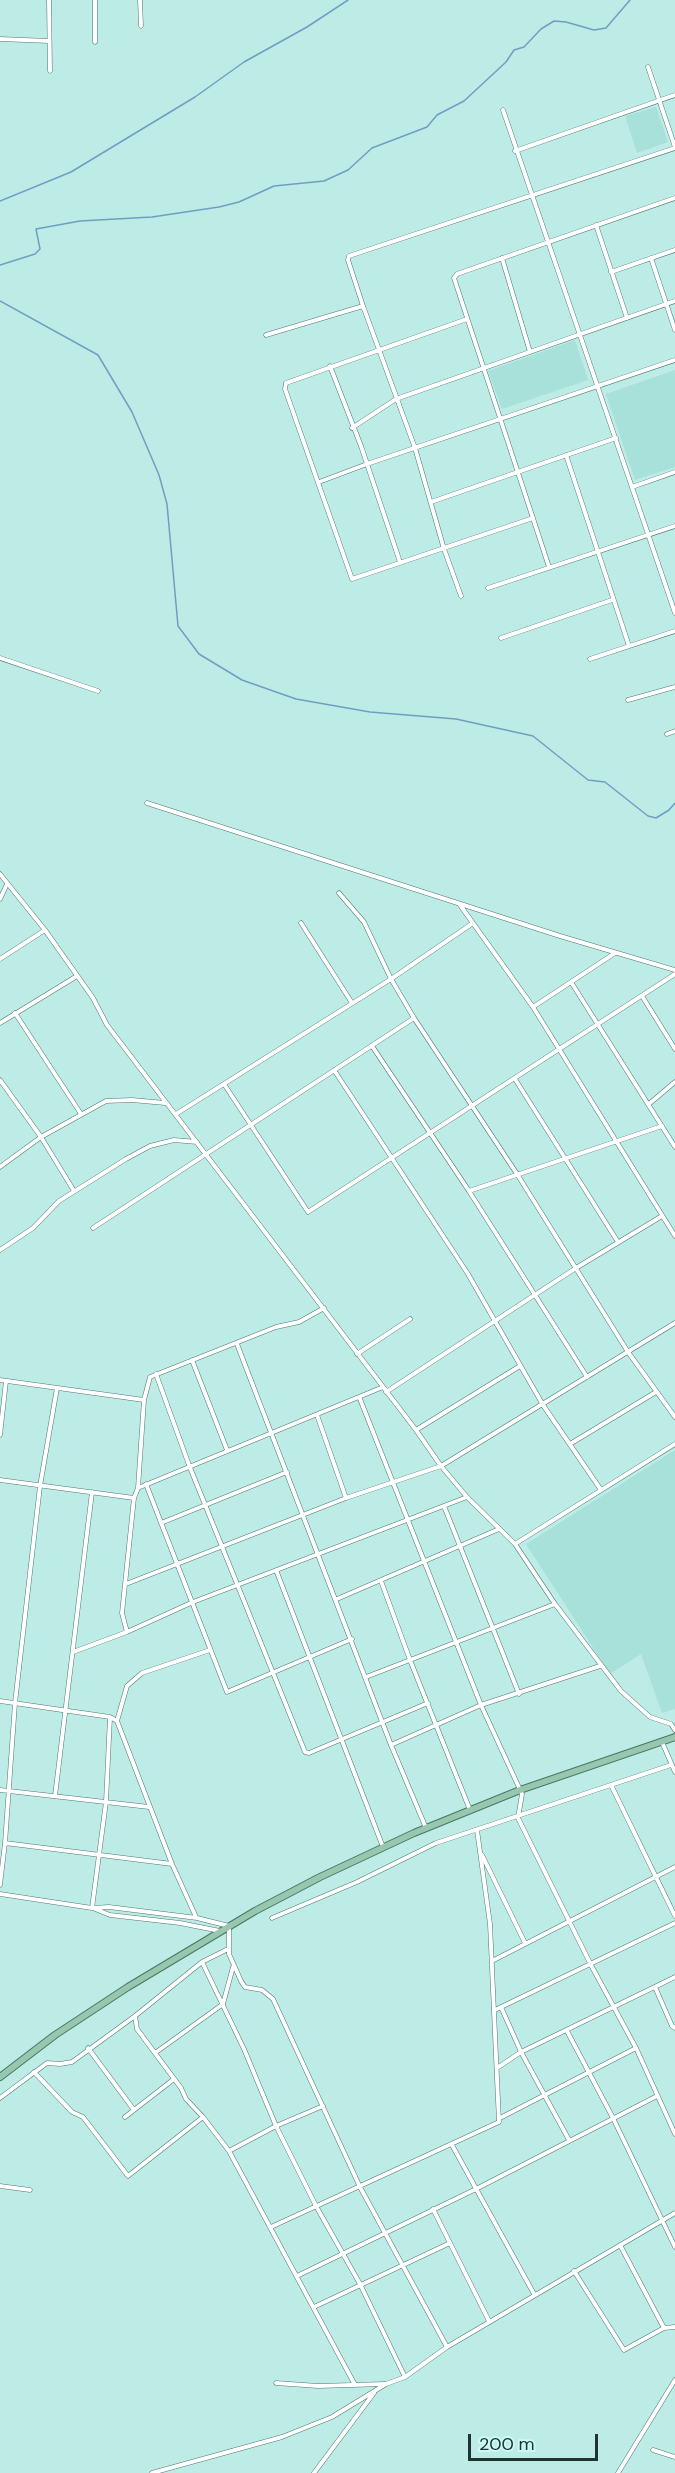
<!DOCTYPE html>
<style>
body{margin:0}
#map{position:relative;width:675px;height:2473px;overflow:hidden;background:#bdece7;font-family:"DM Sans",sans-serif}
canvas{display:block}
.scale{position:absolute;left:468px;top:2434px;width:130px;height:27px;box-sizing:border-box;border:3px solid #203331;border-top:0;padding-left:8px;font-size:18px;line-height:21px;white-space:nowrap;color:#203331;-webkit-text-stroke:4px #cafaf4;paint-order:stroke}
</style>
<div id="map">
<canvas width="675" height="2473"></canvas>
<div class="scale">200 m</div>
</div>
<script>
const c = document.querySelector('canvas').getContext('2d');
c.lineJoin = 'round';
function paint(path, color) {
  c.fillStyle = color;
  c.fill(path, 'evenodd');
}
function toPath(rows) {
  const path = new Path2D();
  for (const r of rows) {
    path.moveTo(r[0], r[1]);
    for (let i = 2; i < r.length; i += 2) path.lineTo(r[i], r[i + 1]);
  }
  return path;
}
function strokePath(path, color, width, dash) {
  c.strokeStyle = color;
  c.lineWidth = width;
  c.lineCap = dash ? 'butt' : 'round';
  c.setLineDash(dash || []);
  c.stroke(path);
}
const built = toPath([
 [656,107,668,142,637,153,625,116],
 [575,340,588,380,502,409,488,371],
 [675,370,675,467,635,480,606,394],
 [675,1450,675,1709,662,1713,641,1654,610,1674,526,1544]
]);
const stream = toPath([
 [0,201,71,172,195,97,244,62,307,27,348,0],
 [0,265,35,254,40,249,36,229,80,221,152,217,219,207,239,202,274,186,324,181,348,170,372,148,427,127,437,115,464,101,506,62,514,50,524,47,541,29,554,21,566,22,594,30,606,28,630,0],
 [0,301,98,355,132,412,159,475,167,504,178,626,199,654,242,680,296,699,370,712,456,719,533,736,588,780,605,782,648,816,656,818,669,810,675,803]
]);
const minor = toPath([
 [49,0,50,71],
 [95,0,95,42],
 [140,0,141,26],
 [0,39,49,41],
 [648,67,675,147],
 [503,110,675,613],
 [515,151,675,95],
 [596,225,627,318],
 [502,258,530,352],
 [651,258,675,330],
 [611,272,675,250],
 [467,319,286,383,285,389,352,579,533,518],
 [266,335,363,306],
 [330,366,361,446,400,562],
 [352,428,396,399,675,301],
 [566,455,629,646],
 [319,482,367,464,675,360],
 [632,487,675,472],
 [431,502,616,438],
 [549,567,454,278,457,274,675,198],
 [488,588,675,526],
 [461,596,444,549,415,448,363,306,348,260,349,256,675,148],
 [501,638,612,600],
 [0,658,98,691],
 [590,659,675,631],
 [628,700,675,687],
 [667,734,675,731],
 [147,803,560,936,675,970],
 [0,874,45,930,93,998,107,1025,416,1430,441,1466,467,1497,515,1544,555,1604,621,1691,650,1717,671,1724,675,1730],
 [339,893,364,922,391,979,414,1018,517,1174,628,1352,675,1417],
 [0,899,7,884],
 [460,905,533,1007,675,1236],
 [301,923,352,1003],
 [0,959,45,930],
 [571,982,675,1147],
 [642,996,675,1049],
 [533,1007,615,953],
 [15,1013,81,1114],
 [0,1023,77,976],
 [372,1046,469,1191,587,1377],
 [334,1070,468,1274,543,1405,601,1490],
 [515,1079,618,1242],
 [0,1080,41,1137,74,1191],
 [224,1084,308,1212,675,974],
 [649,1104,675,1082],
 [176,1114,391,979,473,923],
 [0,1167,41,1137,106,1101,132,1100,165,1103],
 [469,1191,662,1126],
 [93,1228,414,1018],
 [0,1250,33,1228,59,1201,126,1159,150,1146,174,1140,197,1142],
 [237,1344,391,1745,426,1828],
 [357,1354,410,1319],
 [192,1360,227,1450],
 [156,1374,189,1465,305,1752,309,1753,428,1703],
 [0,1380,144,1400],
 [386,1392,576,1268,662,1216],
 [360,1399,481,1705,522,1794,518,1818,591,1965,636,2048,675,2134],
 [317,1415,346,1498],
 [416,1430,520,1366],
 [0,1435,6,1381],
 [570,1444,656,1392],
 [0,1480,134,1498],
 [146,1484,227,1692,352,1639],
 [138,1488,383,1387],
 [444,1506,519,1694],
 [161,1523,287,1472],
 [515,1544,675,1444],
 [276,1570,383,1847],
 [381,1581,410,1660,470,1810],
 [126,1584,346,1498,441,1466,675,1323],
 [337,1599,499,1529],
 [127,1632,122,1613,134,1498,138,1488,144,1400,150,1377,276,1327,299,1322,324,1308],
 [73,1652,127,1632,193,1602,467,1497],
 [366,1677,555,1604],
 [0,1701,110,1717,117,1721,172,1864,196,1917],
 [117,1721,127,1686,142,1673,210,1650],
 [662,1742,675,1772],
 [391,1745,481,1705,600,1666],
 [611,1785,675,1916],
 [0,1790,149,1807],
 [55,1796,92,1492],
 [5,1843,172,1864],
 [482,1855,525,1943],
 [0,1885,5,1843,15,1703,40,1486,57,1388],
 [0,1894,92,1908,109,1907,197,1918,229,1926,229,1954,241,1981,245,1987,262,1990,273,1999,360,2187,447,2347],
 [92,1908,106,1802,110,1717],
 [95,1909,110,1915,180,1923,220,1931],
 [272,1918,357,1882,436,1843,671,1765],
 [492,1961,675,1867],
 [202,1962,244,2049,276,2126,316,2206,360,2284,405,2377],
 [655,1987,672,2026,675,2028],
 [501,2007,521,2052,569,2140],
 [495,2010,675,1923],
 [135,2016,137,2029,181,2088,186,2099,203,2117,229,2151,355,2385],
 [567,2031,613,2118,675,2247],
 [88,2048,134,2110],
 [155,2053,223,2004,233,1967],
 [497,2068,521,2052,675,1977],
 [34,2072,72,2112,83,2117,128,2176,203,2117],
 [0,2098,47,2063,60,2064,72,2062,135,2016,202,1962,228,1949],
 [125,2117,174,2079],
 [500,2118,636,2048],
 [452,2145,534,2294],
 [229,2151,276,2126,323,2106],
 [0,2186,30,2190],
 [433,2209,489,2321],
 [271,2227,499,2122,490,1924,477,1830],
 [620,2245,664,2328],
 [574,2271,624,2350,664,2328,675,2327],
 [297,2276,476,2189,657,2096],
 [314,2307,450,2243],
 [276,2383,318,2386,385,2384],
 [653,2450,675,2457],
 [152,2473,282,2437,332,2417,386,2384,405,2377,447,2347,675,2213],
 [314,2473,374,2393],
 [618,2473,675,2380]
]);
const primary = toPath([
 [0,2077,55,2035,128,1987,255,1911,320,1877,414,1833,520,1790,675,1737]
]);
paint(built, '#a8e0da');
strokePath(stream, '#709ec3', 1.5);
strokePath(minor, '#4c7873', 5);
strokePath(primary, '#427a60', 8);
strokePath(minor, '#fff', 4);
strokePath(primary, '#98c6af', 6);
</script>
